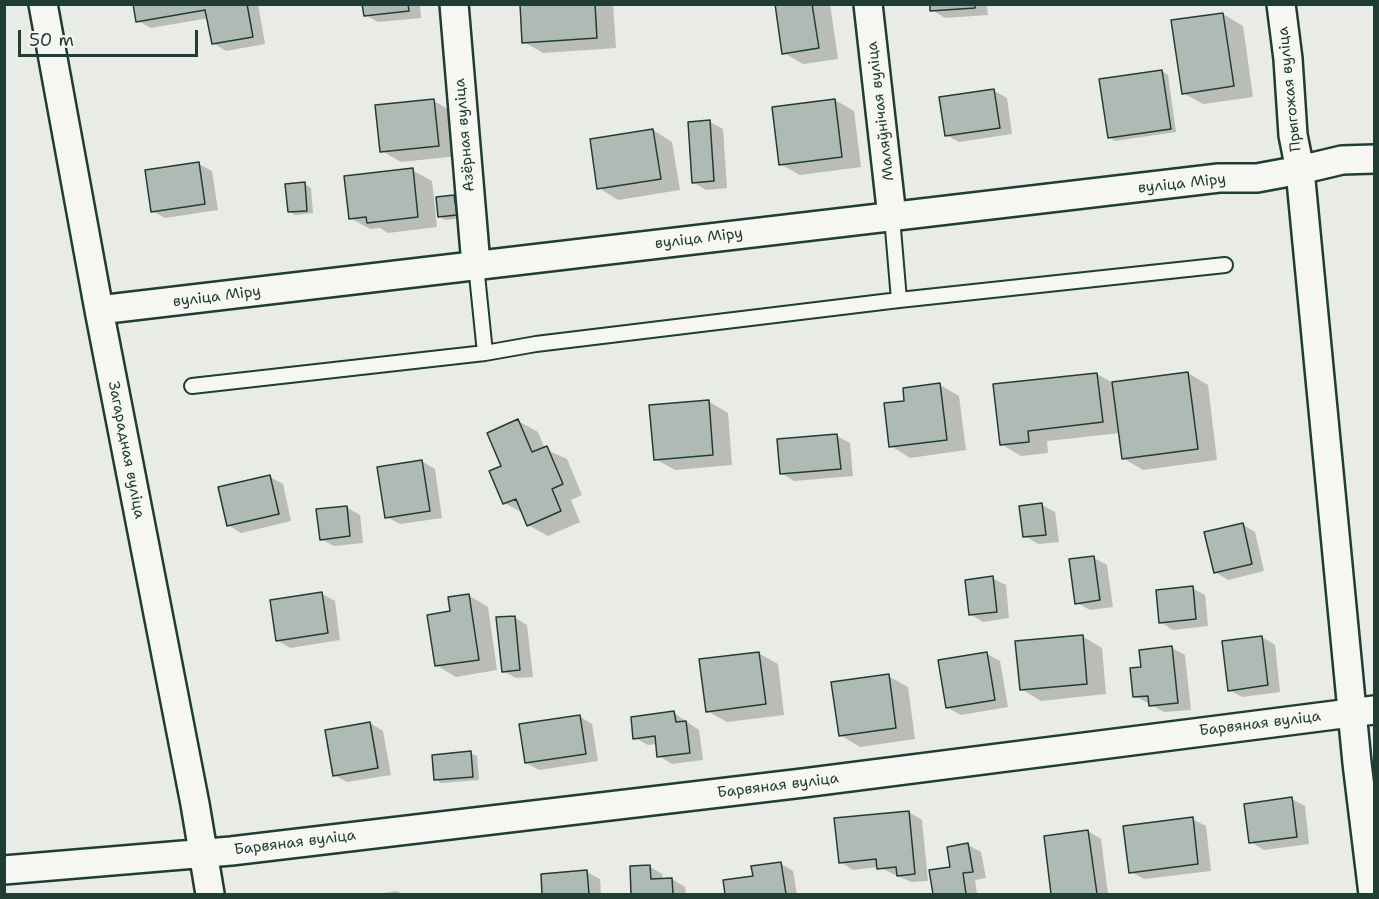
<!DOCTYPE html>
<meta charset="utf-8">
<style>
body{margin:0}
#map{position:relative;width:1379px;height:899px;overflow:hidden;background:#e9ebe7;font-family:"Shantell Sans",sans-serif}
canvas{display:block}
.frame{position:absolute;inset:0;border:6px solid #1f3d34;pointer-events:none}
.scale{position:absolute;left:18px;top:30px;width:180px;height:27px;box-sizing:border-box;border:3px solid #1f3d34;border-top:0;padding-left:8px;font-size:18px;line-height:21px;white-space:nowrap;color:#1f3d34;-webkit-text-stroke:4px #f6f6f2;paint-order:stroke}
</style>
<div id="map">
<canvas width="1379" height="899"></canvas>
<div class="frame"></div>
<div class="scale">50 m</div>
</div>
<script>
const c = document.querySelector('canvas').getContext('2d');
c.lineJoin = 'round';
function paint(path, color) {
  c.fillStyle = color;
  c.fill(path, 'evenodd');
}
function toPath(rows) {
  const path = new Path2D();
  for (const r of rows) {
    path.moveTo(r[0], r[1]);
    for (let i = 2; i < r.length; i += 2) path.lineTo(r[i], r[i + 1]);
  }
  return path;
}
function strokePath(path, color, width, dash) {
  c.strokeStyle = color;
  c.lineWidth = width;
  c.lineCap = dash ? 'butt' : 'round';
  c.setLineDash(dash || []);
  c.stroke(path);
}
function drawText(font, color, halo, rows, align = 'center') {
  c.font = font + ' "Shantell Sans",sans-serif';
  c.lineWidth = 4.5;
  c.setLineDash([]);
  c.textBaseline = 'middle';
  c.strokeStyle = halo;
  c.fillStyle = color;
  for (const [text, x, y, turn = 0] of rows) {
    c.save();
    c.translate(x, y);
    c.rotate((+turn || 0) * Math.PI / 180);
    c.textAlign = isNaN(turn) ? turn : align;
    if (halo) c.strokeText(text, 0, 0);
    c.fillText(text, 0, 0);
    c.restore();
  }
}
const shadow = toPath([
 [135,4,258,4,265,44,226,51,213,43,209,18,151,28,138,21],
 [364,4,420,4,421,18,378,22,365,15],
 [521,4,613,4,616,48,543,53,524,42],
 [776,4,830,4,838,59,803,64,784,53],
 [931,4,987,4,988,15,945,18,932,10],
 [1223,14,1243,26,1253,97,1203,104,1183,93],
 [1162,71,1168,75,1176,132,1115,141,1109,137],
 [994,91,1007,98,1012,134,959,142,946,135],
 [835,100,854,111,861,167,800,175,780,164],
 [434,101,453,112,458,156,401,162,382,151],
 [710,122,723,129,727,188,706,190,693,182],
 [653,130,672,142,680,190,618,200,599,188],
 [199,164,212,171,218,210,165,218,152,211],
 [412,170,432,181,437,227,388,233,380,228,370,229,350,218],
 [305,184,311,188,313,213,295,215,289,211],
 [454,197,460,200,462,218,445,220,439,216],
 [1188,373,1208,385,1217,460,1143,470,1123,458,1120,433,1047,441,1048,453,1021,456,1001,444,1097,374,1113,383],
 [940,385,959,396,966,450,910,458,891,446,906,402],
 [708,401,728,413,732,465,675,470,655,459],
 [518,421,538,432,545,449,567,459,582,495,571,500,580,522,548,536,528,525,524,514,505,503,503,467],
 [837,436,850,443,853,476,794,481,781,473],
 [421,461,435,469,442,518,400,524,387,517],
 [270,477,283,484,291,521,241,533,228,525],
 [1042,505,1055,512,1059,542,1038,544,1025,536],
 [346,507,360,515,363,543,334,546,321,539],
 [1242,524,1255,532,1264,571,1228,580,1215,572],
 [1094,558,1107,565,1113,607,1090,610,1077,603],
 [992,578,1006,585,1009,618,983,622,970,614],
 [1192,588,1205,595,1208,626,1173,630,1160,622],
 [322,594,335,601,340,640,290,648,277,640],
 [468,595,488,607,497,670,456,677,436,665,452,612],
 [514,617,527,625,533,677,516,678,503,671],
 [1082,636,1102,648,1106,694,1041,701,1021,689],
 [1262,637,1275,645,1280,692,1242,697,1229,690],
 [1172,648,1185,655,1191,710,1164,712,1135,696,1143,668],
 [758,653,778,664,784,715,727,722,707,711],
 [987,654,1000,661,1008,707,961,715,948,708],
 [888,676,908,687,915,739,860,747,840,735],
 [674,713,699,730,703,760,672,764,659,756,657,744,648,745,635,738],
 [579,716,592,724,598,761,539,770,526,763],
 [370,723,383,731,391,775,347,782,334,775],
 [470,753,477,756,479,780,441,783,435,779],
 [1292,799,1305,806,1309,844,1264,850,1251,842],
 [909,812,922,820,928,881,911,882,878,867,853,870,840,862],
 [1192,819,1206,826,1211,871,1144,879,1131,872],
 [1088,831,1101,839,1108,894,1053,894,1045,837],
 [968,845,981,852,986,878,975,880,977,894,934,894,930,872,951,868],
 [780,863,793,871,797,894,727,894,724,882,755,877],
 [649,866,662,874,663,880,672,879,685,887,686,894,633,894,631,867],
 [587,872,600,879,601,894,543,894,542,875],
 [397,891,403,894,376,894]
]);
const building = toPath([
 [133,4,247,4,253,37,212,44,205,10,136,22,133,4],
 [362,4,408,4,409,11,364,16,362,4],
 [520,4,595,4,597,38,522,43,520,4],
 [775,4,812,4,819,48,782,54,775,4],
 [930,4,975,4,975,8,930,11,930,4],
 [1223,13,1234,86,1182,94,1171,20,1223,13],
 [1162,70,1171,129,1108,138,1099,79,1162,70],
 [994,89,1000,128,945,136,939,97,994,89],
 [434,99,439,146,380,152,375,105,434,99],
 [835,99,842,157,779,165,772,107,835,99],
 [710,120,714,181,692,183,688,122,710,120],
 [653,129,661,179,597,189,590,139,653,129],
 [199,162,205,204,151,212,145,170,199,162],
 [413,168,418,217,367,223,366,217,349,219,344,176,413,168],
 [305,182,307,211,288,212,285,184,305,182],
 [454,195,457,215,438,217,436,197,454,195],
 [1188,372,1198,449,1122,459,1112,382,1188,372],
 [1097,373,1103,422,1028,431,1029,442,1000,445,993,384,1097,373],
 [940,383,947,440,889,447,884,403,904,401,903,388,940,383],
 [709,400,713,455,654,460,649,405,709,400],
 [518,419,532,452,547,446,563,484,552,489,561,511,527,526,516,499,503,504,489,471,501,466,487,433,518,419],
 [837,434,841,469,780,474,777,439,837,434],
 [422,460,430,511,385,518,377,467,422,460],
 [270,475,279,514,227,526,218,487,270,475],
 [1042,503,1046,535,1023,537,1019,506,1042,503],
 [347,506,350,536,320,540,316,509,347,506],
 [1243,523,1252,564,1214,573,1204,532,1243,523],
 [1094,556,1100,600,1075,604,1069,559,1094,556],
 [993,576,997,612,969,615,965,580,993,576],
 [1193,586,1196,619,1159,623,1156,590,1193,586],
 [322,592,328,633,276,641,270,600,322,592],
 [469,594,479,660,435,666,427,615,450,611,448,597,469,594],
 [515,616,520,670,502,672,496,617,515,616],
 [1083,635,1087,684,1020,690,1015,641,1083,635],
 [1262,636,1268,685,1228,691,1222,641,1262,636],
 [1172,646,1178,703,1149,706,1148,696,1133,697,1130,668,1141,667,1139,650,1172,646],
 [759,652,766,704,706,712,699,659,759,652],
 [987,652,995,700,946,708,938,660,987,652],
 [889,674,896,728,839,736,831,682,889,674],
 [674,711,676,722,686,721,690,753,657,757,655,736,633,739,631,717,674,711],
 [580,715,586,754,525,763,519,724,580,715],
 [370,722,378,768,333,776,325,730,370,722],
 [471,751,473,777,434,780,432,755,471,751],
 [1292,797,1297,837,1249,843,1244,804,1292,797],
 [909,811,915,874,897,876,896,867,877,869,876,859,839,863,834,818,909,811],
 [1193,817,1198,864,1129,873,1123,826,1193,817],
 [1088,830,1097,894,1051,894,1044,836,1088,830],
 [968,843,973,872,963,873,966,894,933,894,929,870,950,867,947,847,968,843],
 [781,862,786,894,725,894,723,880,753,876,751,866,781,862],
 [650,865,651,879,672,878,673,894,631,894,630,866,650,865],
 [587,870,589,894,542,894,541,874,587,870]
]);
const service = toPath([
 [892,217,899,300],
 [476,265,485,353],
 [192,386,485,353,536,344,899,300,1225,265]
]);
const minor = toPath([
 [43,4,99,310,195,804,210,894],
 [454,4,476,265],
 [868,4,892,217],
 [1281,4,1288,59,1293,135,1300,170,1342,160,1374,159],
 [99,310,1219,178,1257,178,1300,170,1357,763,1373,894],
 [4,870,231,851,803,783,1374,710]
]);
const streetNames = [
 ["Прыгожая вуліца",1290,89,-96],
 ["Маляўнічая вуліца",881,111,-97],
 ["Азёрная вуліца",465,135,-95],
 ["вуліца Міру",1182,184,-6],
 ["вуліца Міру",699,239,-7],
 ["вуліца Міру",217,297,-7],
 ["Загарадная вуліца",126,450,79],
 ["Барвяная вуліца",1260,724,-7],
 ["Барвяная вуліца",778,786,-7],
 ["Барвяная вуліца",295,843,-7]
];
paint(shadow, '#0003');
paint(building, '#b0bab5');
strokePath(building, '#1f3d34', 1.5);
strokePath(service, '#1f3d34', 18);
strokePath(minor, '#1f3d34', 32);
strokePath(service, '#f6f6f2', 14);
strokePath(minor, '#f6f6f2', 27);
drawText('15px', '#1f3d34', '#f6f6f2', streetNames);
</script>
